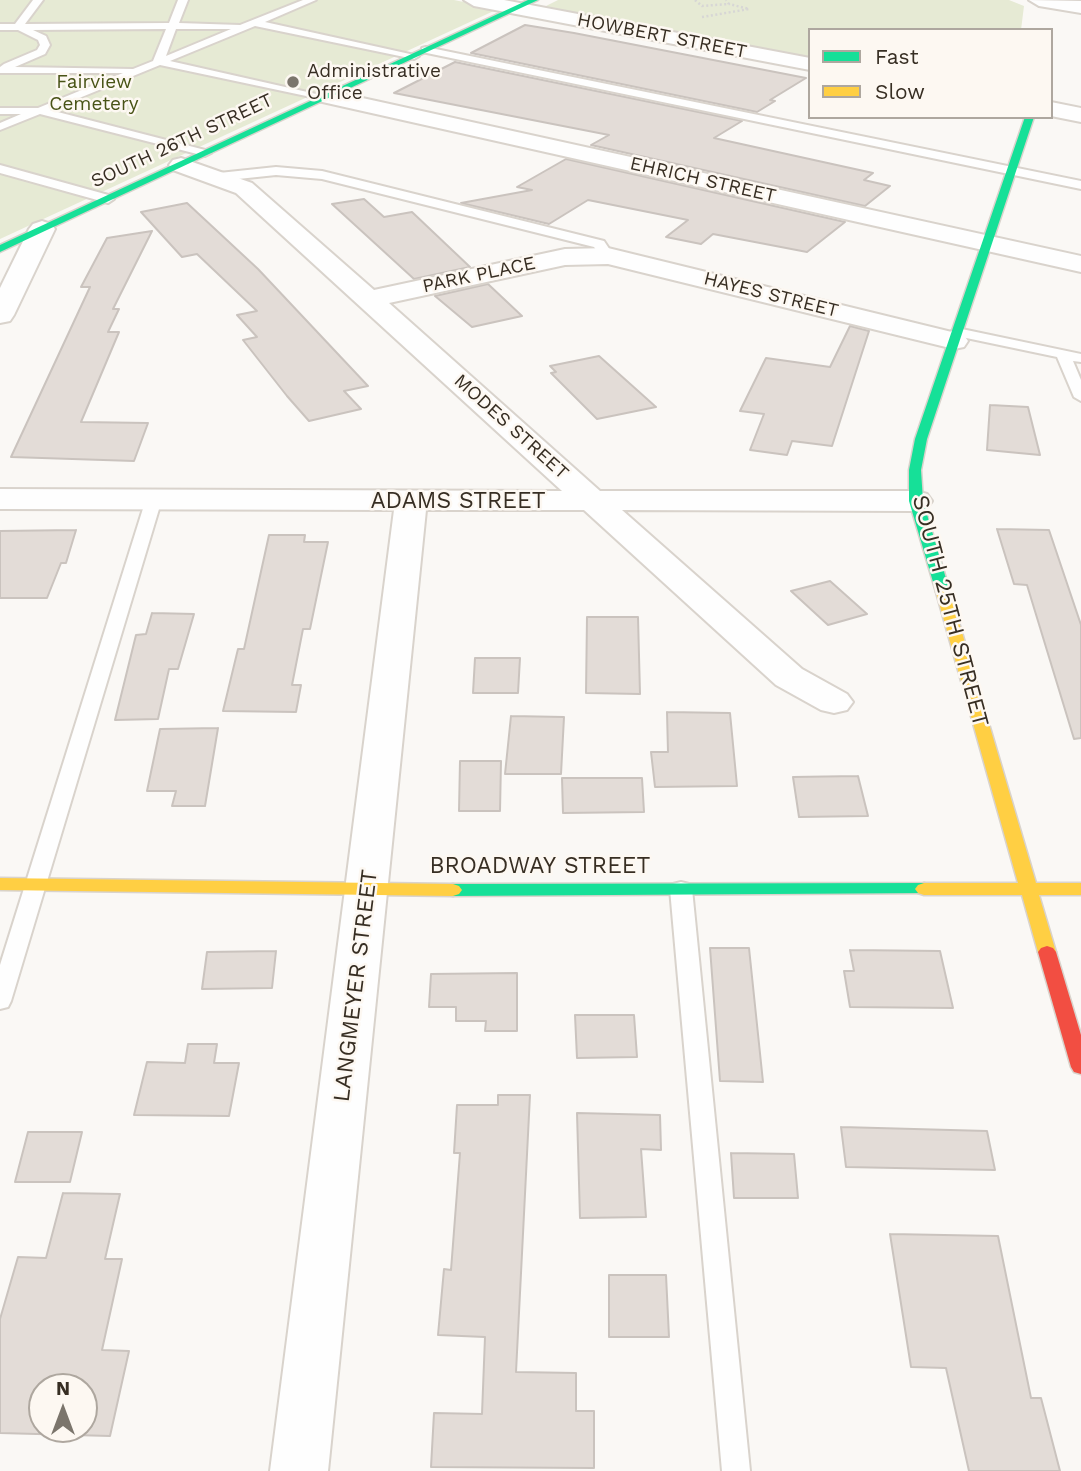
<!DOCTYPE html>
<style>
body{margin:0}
#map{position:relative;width:1081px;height:1471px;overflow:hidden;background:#faf8f5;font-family:"Work Sans",sans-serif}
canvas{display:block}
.legend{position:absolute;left:808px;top:28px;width:245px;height:91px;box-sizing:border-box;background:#fdf8f2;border:2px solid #aea79f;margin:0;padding:9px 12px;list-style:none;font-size:21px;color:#372e23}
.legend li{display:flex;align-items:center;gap:14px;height:35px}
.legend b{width:35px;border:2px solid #aea79f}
.north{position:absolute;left:28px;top:1373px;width:70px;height:70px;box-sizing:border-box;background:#fdf8f2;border:2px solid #aea79f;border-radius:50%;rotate:0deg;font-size:19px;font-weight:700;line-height:28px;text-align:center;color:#372e23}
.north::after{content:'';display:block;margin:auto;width:24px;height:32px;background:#7b756c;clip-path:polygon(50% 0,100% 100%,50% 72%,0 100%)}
</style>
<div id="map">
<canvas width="1081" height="1471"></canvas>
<ul class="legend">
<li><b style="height:9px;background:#16e098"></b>Fast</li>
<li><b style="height:9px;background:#ffcf43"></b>Slow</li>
</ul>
<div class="north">N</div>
</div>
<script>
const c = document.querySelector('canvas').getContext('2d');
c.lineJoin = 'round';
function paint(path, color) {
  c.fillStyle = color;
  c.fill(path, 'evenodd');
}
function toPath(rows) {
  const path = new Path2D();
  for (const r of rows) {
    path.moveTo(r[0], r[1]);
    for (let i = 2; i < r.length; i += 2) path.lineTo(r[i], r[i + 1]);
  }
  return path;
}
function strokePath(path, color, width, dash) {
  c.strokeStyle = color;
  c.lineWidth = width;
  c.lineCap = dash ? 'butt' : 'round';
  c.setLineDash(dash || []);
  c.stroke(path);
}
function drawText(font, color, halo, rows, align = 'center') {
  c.font = font + ' "Work Sans",sans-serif';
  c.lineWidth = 5;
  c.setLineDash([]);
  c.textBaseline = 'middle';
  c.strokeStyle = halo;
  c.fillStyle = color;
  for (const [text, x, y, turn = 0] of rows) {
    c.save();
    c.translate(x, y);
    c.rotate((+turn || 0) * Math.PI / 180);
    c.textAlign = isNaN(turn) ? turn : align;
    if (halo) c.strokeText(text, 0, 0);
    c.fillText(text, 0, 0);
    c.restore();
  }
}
const green = toPath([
 [0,0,454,0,498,9,0,239],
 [558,0,1009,0,1024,6,1021,30,810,30,810,59,542,8]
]);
const building = toPath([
 [525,25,574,33,806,78,770,100,775,101,757,112,471,53,525,25],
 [455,62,742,121,714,138,873,173,864,180,890,186,865,206,591,145,609,135,394,93,455,62],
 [566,159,845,222,807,252,713,234,701,244,666,237,688,220,588,200,549,224,461,203,532,190,517,187,566,159],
 [364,199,384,217,412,212,470,267,414,279,332,204,364,199],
 [187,203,258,269,368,386,344,391,361,409,309,421,287,396,243,340,257,337,237,315,257,311,197,254,182,257,141,212,187,203],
 [152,231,113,309,119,309,108,332,119,332,81,422,148,423,134,461,11,457,90,287,81,287,107,238,152,231],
 [488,284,522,316,472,327,435,296,488,284],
 [850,326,869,331,832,446,792,441,787,455,750,450,764,414,740,411,766,358,830,367,850,326],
 [599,356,656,407,597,419,551,373,556,372,550,366,599,356],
 [990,405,1028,407,1040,455,987,450,990,405],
 [997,529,1049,530,1081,625,1081,738,1074,739,1027,585,1014,584,997,529],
 [76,530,66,563,61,563,47,598,0,598,0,531,76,530],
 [269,535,305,535,304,542,328,542,310,629,303,629,292,685,301,685,296,712,223,711,238,649,244,649,269,535],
 [830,581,867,614,828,625,791,591,830,581],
 [152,613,194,614,178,669,169,669,158,719,115,720,136,635,146,634,152,613],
 [587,617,638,617,640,694,586,693,587,617],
 [475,658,520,658,518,693,473,693,475,658],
 [667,712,730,713,737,786,655,787,651,752,668,752,667,712],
 [511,716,564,717,561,774,505,774,511,716],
 [218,728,205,806,172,806,176,791,147,791,160,729,218,728],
 [460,761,501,761,500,811,459,811,460,761],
 [858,776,868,816,799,817,793,777,858,776],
 [562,778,642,778,644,812,563,813,562,778],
 [710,948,749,948,763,1082,720,1081,710,948],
 [850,950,940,951,953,1008,850,1007,844,971,854,971,850,950],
 [276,951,272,988,202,989,207,952,276,951],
 [517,973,517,1031,485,1031,486,1021,456,1021,456,1007,429,1007,431,974,517,973],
 [575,1015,634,1015,637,1057,577,1058,575,1015],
 [188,1044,217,1044,214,1063,239,1063,229,1116,134,1115,147,1062,185,1063,188,1044],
 [498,1095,530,1095,516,1372,576,1373,576,1411,594,1411,594,1468,431,1467,434,1413,482,1414,485,1337,438,1335,444,1269,451,1270,460,1153,454,1153,457,1105,498,1105,498,1095],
 [577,1113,660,1115,661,1150,641,1149,646,1217,580,1218,577,1113],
 [841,1127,987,1131,995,1170,846,1167,841,1127],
 [28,1132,82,1132,70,1182,15,1182,28,1132],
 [731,1153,794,1154,798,1198,734,1198,731,1153],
 [63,1193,120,1194,105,1259,122,1259,102,1350,129,1351,110,1436,0,1433,0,1319,18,1257,46,1258,63,1193],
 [42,1387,84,1387,84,1429,42,1429,42,1387],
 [890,1234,998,1236,1031,1398,1041,1398,1060,1471,969,1471,946,1368,911,1367,890,1234],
 [609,1275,666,1275,669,1337,609,1337,609,1275]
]);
const path = toPath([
 [695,0,702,6,729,4,726,0],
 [702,17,749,9,729,4]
]);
const lane = toPath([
 [33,0,43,0,25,24,169,23,178,0,188,0,179,23,240,25,303,0,316,0,265,22,419,56,414,59,255,26,170,61,325,96,325,100,160,65,50,110,209,151,211,153,205,156,40,114,0,130,0,123,21,114,0,114,0,108,38,108,123,73,0,73,0,67,4,64,37,50,40,45,38,40,18,30,0,30,0,24,15,24,33,0],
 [166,29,153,61,133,69,15,67,45,54,50,45,46,36,33,30,166,29],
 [176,29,231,29,166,56,176,29],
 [426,47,1081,181,1081,189,422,52,422,48,426,47],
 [0,165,112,196,114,199,108,203,0,173,0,165],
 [276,167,322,171,604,241,614,256,603,259,594,247,322,179,276,175,219,181,213,177,219,173,276,167],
 [957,328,1081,354,1081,362,1073,361,1081,380,1081,401,1074,397,1057,357,952,335,950,332,957,328],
 [154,494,162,499,11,1001,8,1007,0,1009,0,965,146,499,154,494],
 [681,882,689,884,692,889,750,1471,722,1471,670,889,673,884,681,882]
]);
const street = toPath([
 [464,0,504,0,810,58,810,70,474,6,464,0],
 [1029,0,1081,1,1081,13,1039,6,1029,0],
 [326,90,1081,256,1081,272,318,101,315,96,326,90],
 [1051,102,1081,108,1081,122,1051,116,1051,102],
 [181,158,252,183,374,290,565,249,608,248,964,335,968,341,964,347,954,349,608,264,565,265,389,303,600,491,916,491,927,494,932,501,927,508,916,511,622,510,802,669,847,694,853,702,847,710,834,713,821,710,776,685,584,510,426,510,328,1471,270,1471,394,510,0,509,0,489,562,491,236,193,173,170,169,165,173,160,181,158],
 [42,221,51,224,55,229,14,315,10,321,0,323,0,288,29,229,33,224,42,221]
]);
const fast = toPath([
 [528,0,538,0,0,252,0,245,528,0],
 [1025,117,1034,117,927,439,921,470,923,501,950,592,943,596,936,592,909,501,909,470,915,439,1025,117],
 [924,883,930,885,933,889,930,893,453,896,447,894,444,890,447,886,453,884,924,883]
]);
const slow = toPath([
 [943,588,950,592,1036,883,1081,883,1081,895,1039,895,1056,952,1053,956,1047,958,1041,956,1038,952,1022,895,924,895,918,893,915,889,918,885,924,883,1018,883,936,592,943,588],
 [0,878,453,884,459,886,462,890,459,894,453,896,0,890,0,878]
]);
const jam = toPath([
 [1047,946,1053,948,1056,952,1081,1035,1081,1074,1074,1072,1071,1067,1038,952,1041,948,1047,946]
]);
const markers = [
 [293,82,7,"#7b756c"]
];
const farStreetnames = [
 ["HOWBERT STREET",662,36,11],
 ["SOUTH 26TH STREET",182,141,-25],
 ["EHRICH STREET",703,180,13],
 ["PARK PLACE",479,275,-12],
 ["HAYES STREET",771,295,14],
 ["MODES STREET",511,427,42]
];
const farPoinames = [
 ["Administrative",307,71],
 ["Office",307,93]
];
const farParknames = [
 ["Fairview",94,82],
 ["Cemetery",94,104]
];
const streetNames = [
 ["ADAMS STREET",458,501],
 ["SOUTH 25TH STREET",950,611,75],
 ["BROADWAY STREET",540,866],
 ["LANGMEYER STREET",356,986,-83]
];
paint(green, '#e6ead4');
paint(building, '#e3dcd7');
strokePath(building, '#cac3be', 2);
strokePath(lane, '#d9d3cc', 4);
strokePath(street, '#d9d3cc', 4);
strokePath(fast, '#d9d3cc', 3);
strokePath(slow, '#d9d3cc', 3);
strokePath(jam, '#d9d3cc', 3);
strokePath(path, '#d7d6d5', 2.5, [2, 2.5]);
paint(lane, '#fefefe');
paint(street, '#fefefe');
paint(fast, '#16e098');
paint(slow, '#ffcf43');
paint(jam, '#f24e42');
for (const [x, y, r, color] of markers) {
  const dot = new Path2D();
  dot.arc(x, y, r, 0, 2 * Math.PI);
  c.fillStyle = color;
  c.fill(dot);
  strokePath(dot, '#fdf8f2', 2.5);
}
drawText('19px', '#372e23', '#fdf8f2', farStreetnames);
drawText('19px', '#372e23', '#fdf8f2', farPoinames, 'left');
drawText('19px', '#485316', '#fdf8f2', farParknames);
drawText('23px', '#372e23', '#fdf8f2', streetNames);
</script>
